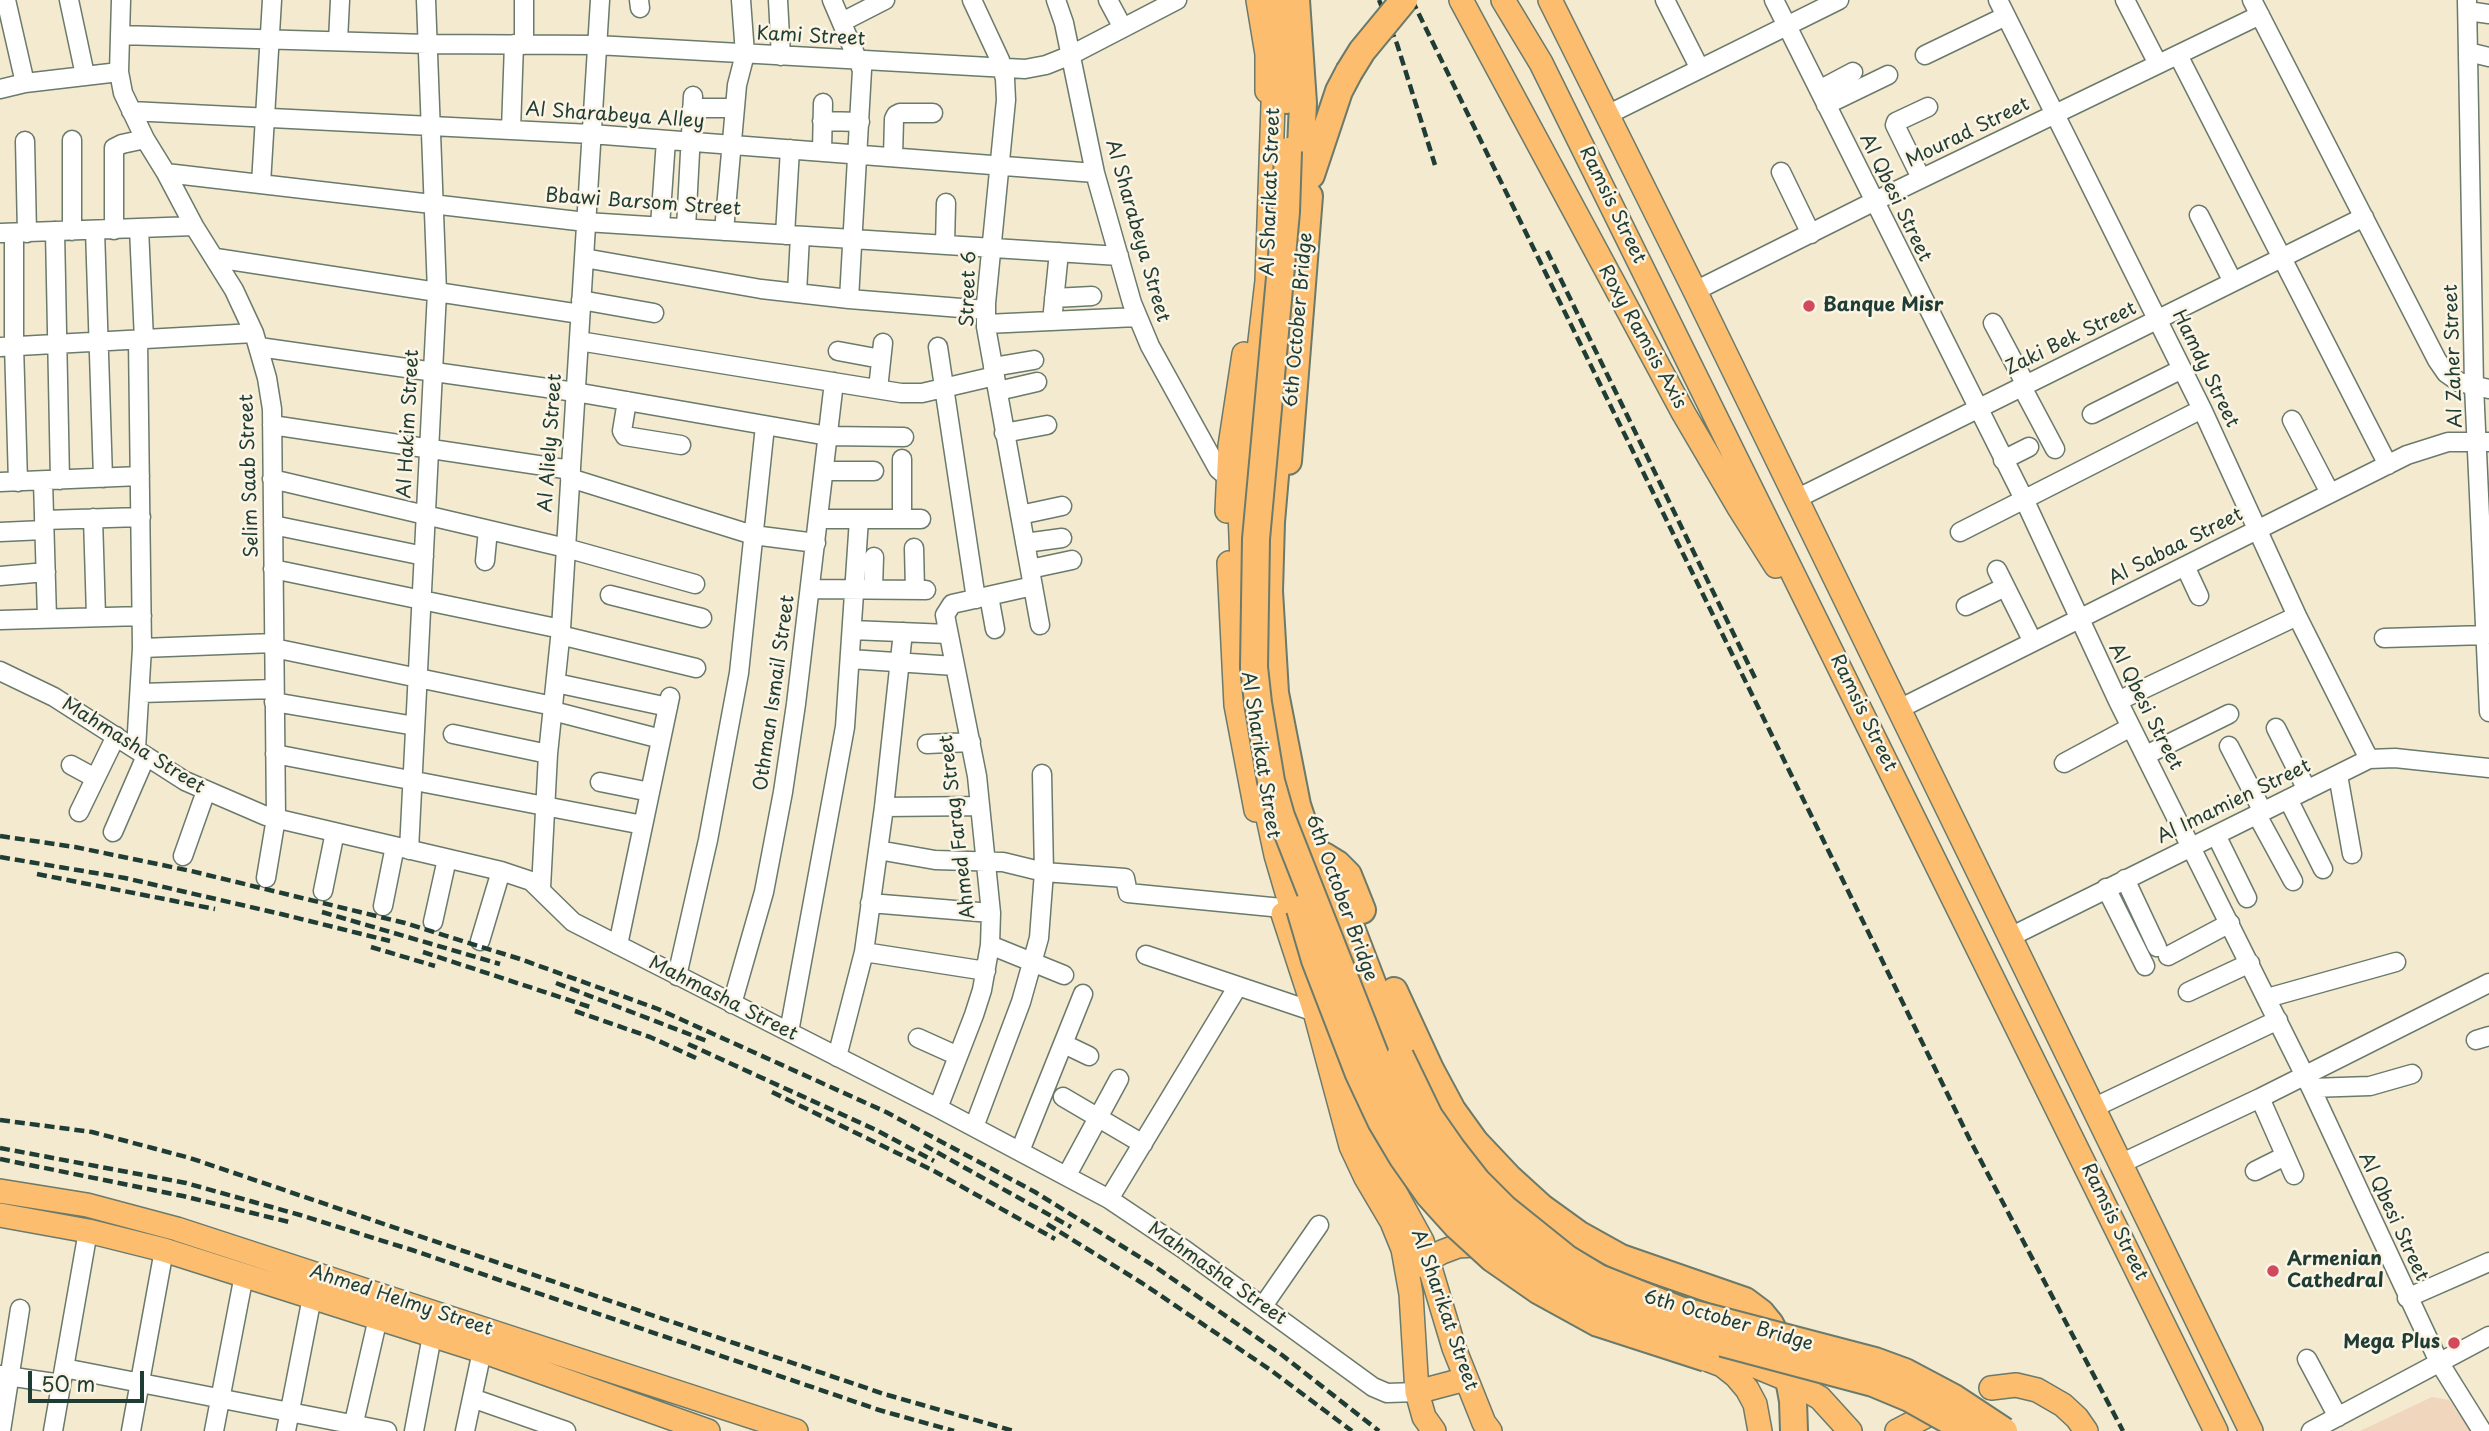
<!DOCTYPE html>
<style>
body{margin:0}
#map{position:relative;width:2489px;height:1431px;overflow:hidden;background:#f4ead0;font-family:"Playpen Sans",sans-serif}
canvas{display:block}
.scale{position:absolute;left:28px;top:1371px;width:116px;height:32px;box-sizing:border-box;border:4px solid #1f3d34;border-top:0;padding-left:9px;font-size:21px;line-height:24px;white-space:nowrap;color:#1f3d34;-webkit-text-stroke:5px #fcf5e5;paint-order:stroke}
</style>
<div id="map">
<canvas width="2489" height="1431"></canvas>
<div class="scale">50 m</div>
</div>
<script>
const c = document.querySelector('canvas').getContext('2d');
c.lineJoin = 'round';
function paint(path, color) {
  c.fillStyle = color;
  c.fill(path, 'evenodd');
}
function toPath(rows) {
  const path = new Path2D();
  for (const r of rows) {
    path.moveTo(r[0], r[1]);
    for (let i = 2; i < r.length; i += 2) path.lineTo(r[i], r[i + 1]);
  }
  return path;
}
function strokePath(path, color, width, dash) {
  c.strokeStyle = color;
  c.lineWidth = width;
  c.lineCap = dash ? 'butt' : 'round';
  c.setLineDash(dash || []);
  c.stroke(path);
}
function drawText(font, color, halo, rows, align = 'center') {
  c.font = font + ' "Playpen Sans",sans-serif';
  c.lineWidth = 5;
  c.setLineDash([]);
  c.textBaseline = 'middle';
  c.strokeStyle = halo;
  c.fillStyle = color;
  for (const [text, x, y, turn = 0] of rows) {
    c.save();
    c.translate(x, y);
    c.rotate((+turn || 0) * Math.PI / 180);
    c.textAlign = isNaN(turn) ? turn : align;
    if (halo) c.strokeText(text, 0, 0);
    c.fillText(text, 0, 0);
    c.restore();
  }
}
const built = toPath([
 [2432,1397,2449,1400,2472,1431,2360,1431]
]);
const minor = toPath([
 [6,0,25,83],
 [69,0,85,75],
 [121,0,119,72,123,93,145,139,166,173,194,226,234,290,254,333,267,378,272,409,276,818,266,878],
 [639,0,640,8],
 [778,0,781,56],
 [832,0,862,70,849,299],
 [972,0,1000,60,1005,79,1006,100,986,303,986,327,1040,625],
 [1056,0,1064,23,1095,173,1132,303,1150,346,1218,469,1234,483],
 [1108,0,1123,28],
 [1665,0,1700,69],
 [1774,0,2024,499,2118,701,2311,1088,2439,1362,2482,1431],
 [1998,0,2202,409,2297,616,2369,759],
 [2125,0,2158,64],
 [2252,0,2437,360,2446,373,2459,382,2489,389],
 [2467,0,2474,386,2489,712],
 [2468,11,2489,14],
 [842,22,885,0],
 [120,35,427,44,597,45,1025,69,1046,65,1071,55,1177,0],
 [338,41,340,0],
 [524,45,524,0],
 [2468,52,2489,57],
 [1925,55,2006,16],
 [2178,55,2388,465],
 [0,89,25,83,119,72],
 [1819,90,1853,72],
 [1826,105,1888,75],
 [692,108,735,108],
 [131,111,591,134,1095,173],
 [1607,115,1839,0],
 [822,121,860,122],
 [511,130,514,44],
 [72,140,72,231],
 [25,141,27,233],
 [822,152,823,103],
 [893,157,894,119,896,115,900,113,933,113],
 [1781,172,1811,234],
 [166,173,586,222,1119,256],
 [1921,178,1895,125,1896,122,1928,107],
 [261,184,272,0],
 [2199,215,2233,282],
 [660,226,666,140],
 [139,228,144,340],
 [686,228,693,96],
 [95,230,103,478],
 [114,230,114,148,122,144,145,139],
 [55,231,60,480],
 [724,231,737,85,745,54,741,0],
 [0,233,194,226],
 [14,233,14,345,18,482],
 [785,235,790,149],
 [945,245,946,203],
 [216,258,580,314],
 [584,258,761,289,849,299,986,310],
 [1695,291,1873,202,2260,15],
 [797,293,800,236],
 [1054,298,1092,296],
 [581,300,654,313],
 [1052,321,1059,252],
 [1993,323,2026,385],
 [986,324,1137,317],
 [579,341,901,393,922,393,995,376],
 [0,347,254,333],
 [259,347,575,392,828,436,904,437],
 [938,347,976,599],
 [838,351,881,359],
 [993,367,1034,360],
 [2022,387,2055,449],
 [878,389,883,343],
 [998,391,1037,382],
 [627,401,622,431,625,436,681,445],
 [2092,414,2182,369],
 [2292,420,2330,493],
 [272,425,571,470],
 [1004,433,1047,425],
 [2003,460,2029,447],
 [824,471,874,471],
 [570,478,753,535,816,543],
 [272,479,566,548,695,584],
 [43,481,47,618],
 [0,482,140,476],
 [1796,499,2364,217],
 [1020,515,1062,506],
 [93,518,96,616],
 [818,519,921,519],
 [902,519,902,459],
 [44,520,141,517],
 [273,525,424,556],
 [0,532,44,530],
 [1960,532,2202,409],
 [1025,543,1062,538],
 [914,548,915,590],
 [485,561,488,530],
 [2185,566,2199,596],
 [273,569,561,629],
 [1030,569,1072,560],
 [1997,570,2033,642],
 [0,576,46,572],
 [810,589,926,590],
 [873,589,874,557],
 [610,595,702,618],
 [989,596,995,629],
 [1966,606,2005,587],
 [0,620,142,616],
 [852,630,948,634],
 [560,635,696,668],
 [2384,638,2486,635],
 [142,648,274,643],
 [274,648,553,706],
 [850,659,955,666],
 [0,671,54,697,185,781,266,816,501,871,531,881,573,922,938,1108,1109,1199,1185,1250,1373,1387,1387,1393,1417,1392],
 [556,683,668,707],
 [141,693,274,689],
 [2118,701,2297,616],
 [274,702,415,726],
 [1899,709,2407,455,2448,442,2488,442],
 [553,711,661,739],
 [2276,728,2307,790],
 [453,734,548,754],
 [927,744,971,742],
 [2229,746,2263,812],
 [136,749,142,648,138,340],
 [275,754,643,825],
 [2146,755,2229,714],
 [2064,763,2131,727],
 [71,765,95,778],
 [2338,775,2352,854],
 [600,782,650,792],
 [2288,799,2323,869],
 [884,807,980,806],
 [79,812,116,736],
 [2257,815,2293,881],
 [113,832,146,756],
 [2216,835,2247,898],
 [409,850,437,292,426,0],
 [878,850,935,860,1003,862,1044,872,1125,878,1128,893,1282,908],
 [183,856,206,791],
 [2125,879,2157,947],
 [541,888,548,754,561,629,600,0],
 [2106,888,2145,966],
 [323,891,335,832],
 [870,903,991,913],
 [383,906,395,846],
 [433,922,447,859],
 [2010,937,2369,759,2395,758,2489,768],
 [480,941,501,871],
 [618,945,670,697],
 [990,945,1064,975],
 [864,952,986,971],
 [1146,955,1315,1012],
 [2168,956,2230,923],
 [677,976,708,840,739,673,765,426],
 [2188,992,2250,963],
 [2267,998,2396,962],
 [732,1004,764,892,783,792,796,704,834,382],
 [789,1032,845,727,859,519],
 [918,1038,958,1056],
 [2476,1040,2489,1036],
 [1064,1044,1089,1056],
 [837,1057,864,952,884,807,903,632],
 [2311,1088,2370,1086,2412,1074],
 [1063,1097,1143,1144],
 [2260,1098,2294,1175],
 [938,1108,974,1015,982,990,990,945,991,913,977,776,945,615,952,604,1033,586],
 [2093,1108,2278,1020],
 [974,1127,1021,1002,1039,938,1044,872,1042,774],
 [1020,1151,1083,994],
 [2120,1164,2260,1098,2489,983],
 [2255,1171,2285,1156],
 [1067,1175,1119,1079],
 [1109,1199,1238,986],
 [2407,1298,2489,1262],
 [1263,1306,1319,1225],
 [2307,1359,2338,1417],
 [64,1368,387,1431],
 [0,1375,61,1384],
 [472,1398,566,1431],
 [1,1431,20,1309],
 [53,1431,88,1231],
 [131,1431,164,1250],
 [214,1431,244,1275],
 [286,1431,312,1297],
 [352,1431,378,1318],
 [414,1431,432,1336],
 [465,1431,482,1351],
 [2311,1431,2489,1336]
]);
const major = toPath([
 [1258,0,1267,54,1267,91],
 [1461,0,1684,414,1738,506,1776,566],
 [1503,0,1541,63,2216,1431],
 [1550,0,1695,291,2251,1431],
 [1227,511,1230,446,1244,354],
 [1229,563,1236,705,1256,810],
 [1243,586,1240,512,1267,281,1274,76],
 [1262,790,1276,855,1298,930],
 [1283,914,1315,1012,1351,1146,1366,1178,1392,1222,1403,1249,1411,1294,1417,1392,1424,1417,1434,1431],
 [1338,1056,1366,1134,1380,1165,1422,1241,1454,1348,1484,1423,1490,1431],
 [0,1191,87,1205,177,1229,796,1431],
 [0,1215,88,1231,164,1250,482,1351,708,1431],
 [1417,1266,1442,1252,1458,1246,1475,1245,1490,1248],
 [1721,1352,1791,1381,1820,1398,1850,1431],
 [1709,1360,1722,1365,1736,1376,1747,1389,1755,1404,1760,1431],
 [1991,1388,2016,1385,2037,1390,2063,1405,2077,1418,2086,1431],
 [1417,1392,1466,1379],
 [1897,1431,1928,1415]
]);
const highway = toPath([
 [1272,0,1278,30,1286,100],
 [1296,0,1303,103,1298,215],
 [1311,175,1339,91,1349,72],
 [1278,441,1271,522,1269,591,1275,693,1297,805,1334,916],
 [1288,461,1309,196],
 [1324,856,1337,864,1348,875,1362,910],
 [1337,891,1400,1056],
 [1394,991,1430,1069,1452,1110,1475,1142,1508,1177,1542,1208,1578,1234,1621,1258,1745,1301,1761,1313,1770,1324,1779,1341,1786,1363,1793,1401,1794,1431]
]);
const rail = toPath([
 [1379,0,1397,44,1435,165],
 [1412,0,1970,1140,2123,1431],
 [1547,251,1757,682],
 [0,836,75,847,191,871,405,923,520,959,658,1009,886,1112,1035,1192,1154,1266,1282,1355,1379,1431],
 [0,857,125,878,281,914,390,941],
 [37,874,215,909],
 [322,912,500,964],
 [371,947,435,966],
 [423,952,593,1008],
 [556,983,707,1041],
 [575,1011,650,1037,696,1058],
 [688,1044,876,1130,934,1161],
 [772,1092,934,1171,1055,1239],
 [0,1120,92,1132,190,1158,884,1394,1014,1431],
 [924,1145,1071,1227],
 [0,1148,186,1183,300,1215,412,1250,879,1410,954,1431],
 [0,1159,183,1196,289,1222],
 [1047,1224,1142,1283,1272,1371,1352,1431]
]);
const highwayBridge = toPath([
 [1349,72,1362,51,1404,0],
 [1288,151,1286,212,1256,539,1254,667,1258,703,1271,781,1281,816,1390,1093,1410,1130,1433,1165,1459,1197,1489,1227,1521,1255,1555,1278,1592,1299,1630,1316,1670,1329,1873,1383,1909,1398,1968,1431],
 [1300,909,1315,960,1359,1074,1381,1121,1403,1158,1429,1195,1457,1226,1492,1258,1538,1290,1598,1323,1706,1358],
 [1400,1056,1429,1116,1452,1149,1477,1181,1505,1209,1566,1258,1599,1278,1680,1310,1875,1361,1905,1372,1954,1398,2004,1431]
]);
const markers = [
 [1809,306,7,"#d1495b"],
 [2273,1271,7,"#d1495b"],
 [2454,1343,7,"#d1495b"]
];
const streetNames = [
 ["Kami Street",811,37,3],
 ["Al Sharabeya Alley",615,116,4],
 ["Mourad Street",1968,133,-26],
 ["Al Sharikat Street",1271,192,-88],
 ["Al Qbesi Street",1895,198,64],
 ["Bbawi Barsom Street",643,203,4],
 ["Ramsis Street",1612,205,64],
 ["Al Sharabeya Street",1137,231,74],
 ["Street 6",969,289,-88],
 ["6th October Bridge",1299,320,-85],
 ["Roxy Ramsis Axis",1642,337,61],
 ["Zaki Bek Street",2071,339,-26],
 ["Al Zaher Street",2454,356,-92],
 ["Hamdy Street",2205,369,64],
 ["Al Hakim Street",409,424,-87],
 ["Al Aliely Street",551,443,-86],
 ["Selim Saab Street",250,476,-92],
 ["Al Sabaa Street",2176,547,-27],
 ["Othman Ismail Street",775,693,-82],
 ["Al Qbesi Street",2145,707,63],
 ["Ramsis Street",1863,713,64],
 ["Mahmasha Street",133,746,32],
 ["Al Sharikat Street",1260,755,81],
 ["Al Imamien Street",2234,802,-26],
 ["Ahmed Farag Street",958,827,-97],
 ["6th October Bridge",1341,898,70],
 ["Mahmasha Street",723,999,27],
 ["Al Qbesi Street",2393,1217,65],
 ["Ramsis Street",2114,1222,64],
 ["Mahmasha Street",1217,1274,35],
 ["Ahmed Helmy Street",401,1301,18],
 ["Al Sharikat Street",1444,1310,71],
 ["6th October Bridge",1728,1321,16]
];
const poiNames = [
 ["Banque Misr",1823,306],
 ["Armenian",2287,1260],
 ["Cathedral",2287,1282],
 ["Mega Plus",2440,1343,"right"]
];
paint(built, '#f0d6bc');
strokePath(minor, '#6a7a6b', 21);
strokePath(major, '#6a7a6b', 26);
strokePath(highway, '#6a7a6b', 30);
strokePath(minor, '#fff', 18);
strokePath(major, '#fcbd6f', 23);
strokePath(highway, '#fcbd6f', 26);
strokePath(rail, '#1f3d34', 4.5, [10, 5]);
strokePath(highwayBridge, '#6a7a6b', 30, []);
strokePath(highwayBridge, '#fcbd6f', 26);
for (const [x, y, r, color] of markers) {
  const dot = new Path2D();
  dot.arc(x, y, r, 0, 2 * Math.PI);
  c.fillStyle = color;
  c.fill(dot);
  strokePath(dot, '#fcf5e5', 2.5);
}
drawText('19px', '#1f3d34', '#fcf5e5', streetNames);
drawText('bold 19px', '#1f3d34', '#fcf5e5', poiNames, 'left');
</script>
